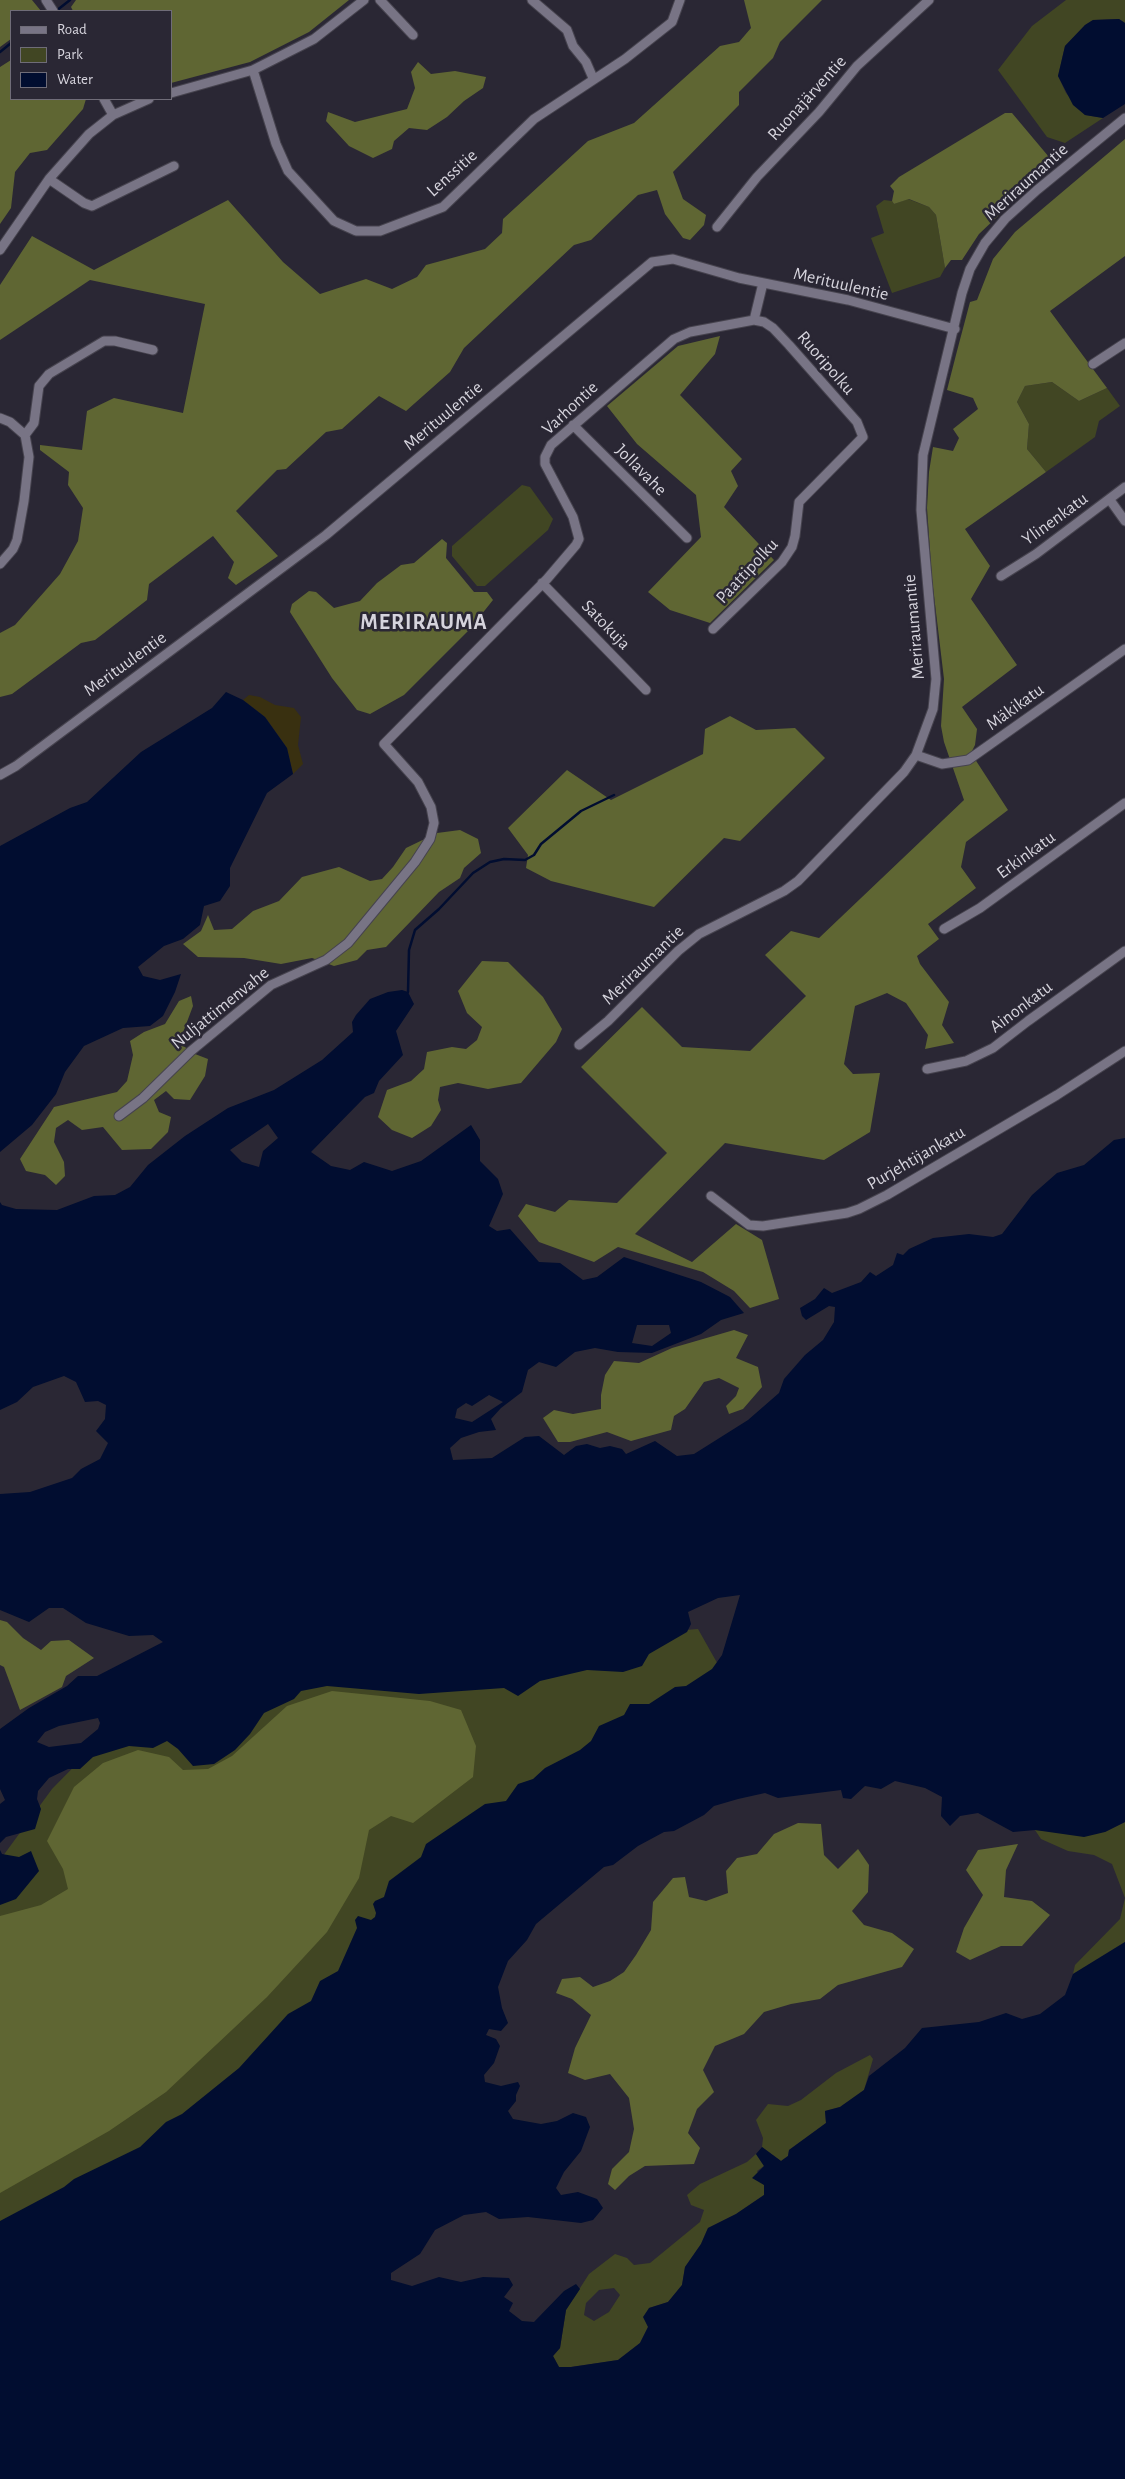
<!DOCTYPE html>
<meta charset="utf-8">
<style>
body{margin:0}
#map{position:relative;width:1125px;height:2479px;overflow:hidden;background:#2a2734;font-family:"Alegreya Sans",sans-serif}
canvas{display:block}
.legend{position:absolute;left:10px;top:10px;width:162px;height:90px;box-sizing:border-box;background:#2a2734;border:1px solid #6f6c78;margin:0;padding:6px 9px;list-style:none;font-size:15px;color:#d6d4dd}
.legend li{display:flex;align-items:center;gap:10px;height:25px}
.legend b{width:25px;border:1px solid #6f6c78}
</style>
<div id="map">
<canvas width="1125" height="2479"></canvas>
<ul class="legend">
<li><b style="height:6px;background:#787485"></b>Road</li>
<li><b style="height:14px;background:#414623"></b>Park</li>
<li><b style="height:14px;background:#010d30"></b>Water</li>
</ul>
</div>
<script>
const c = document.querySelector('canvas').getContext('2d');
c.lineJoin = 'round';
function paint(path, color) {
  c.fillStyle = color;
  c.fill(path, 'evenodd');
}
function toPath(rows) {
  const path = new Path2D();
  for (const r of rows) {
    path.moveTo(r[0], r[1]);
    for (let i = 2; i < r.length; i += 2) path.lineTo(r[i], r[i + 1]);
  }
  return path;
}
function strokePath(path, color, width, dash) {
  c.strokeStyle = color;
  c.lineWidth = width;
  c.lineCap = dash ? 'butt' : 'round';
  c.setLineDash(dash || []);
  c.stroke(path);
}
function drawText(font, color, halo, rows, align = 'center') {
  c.font = font + ' "Alegreya Sans",sans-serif';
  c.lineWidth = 5;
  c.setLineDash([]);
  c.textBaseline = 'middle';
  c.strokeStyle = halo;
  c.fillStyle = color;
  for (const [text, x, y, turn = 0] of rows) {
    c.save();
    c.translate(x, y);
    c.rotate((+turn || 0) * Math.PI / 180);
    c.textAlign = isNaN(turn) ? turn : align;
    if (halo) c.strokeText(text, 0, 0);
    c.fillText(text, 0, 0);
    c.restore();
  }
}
const green = toPath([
 [1066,0,1125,0,1125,23,1119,19,1093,20,1085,25,1065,46,1058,76,1066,93,1085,115,1103,118,1065,143,1047,137,998,70,1032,26],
 [908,199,929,207,936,215,945,268,940,277,892,293,871,238,884,233,876,206,884,200,892,201,894,204],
 [1052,382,1079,401,1107,388,1120,406,1099,421,1095,437,1046,472,1027,449,1029,424,1017,402,1025,386],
 [522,485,530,487,553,519,548,530,485,586,477,586,452,556,452,546],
 [698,1629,729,1684,271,2053,123,2175,0,2245,0,1860,52,1789,113,1727,159,1714,587,1638],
 [1125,1822,1125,1942,1073,1974,1075,1965,1120,1919,1125,1898,1112,1864,1094,1855,1068,1851,1041,1839,1035,1830,1105,1832],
 [870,2055,873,2059,864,2090,840,2107,825,2111,826,2123,789,2150,788,2156,781,2161,762,2147,763,2138,756,2120,768,2104,788,2106,801,2100,836,2073],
 [756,2154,764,2166,757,2171,764,2185,764,2195,736,2214,708,2228,701,2244,685,2267,682,2285,668,2302,649,2308,648,2327,640,2343,618,2360,571,2367,559,2367,553,2356,560,2348,566,2310,589,2274,615,2254,627,2258,634,2265,650,2263,700,2222,704,2210,691,2205,687,2195,700,2184,747,2162],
 [614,2288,620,2295,609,2312,594,2321,584,2315,586,2303,599,2290]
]);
const forest = toPath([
 [0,0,32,0,41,11,11,11,11,39,0,47],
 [76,0,349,0,309,32,250,62,171,83,171,11,73,11,71,7],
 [744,0,822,0,780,42,773,58,739,92,739,105,673,172,683,199,706,215,704,225,690,240,683,238,665,214,657,190,638,195,591,240,574,245,464,348,450,372,406,411,379,396,342,429,326,432,286,469,277,470,236,511,278,556,236,585,228,578,234,562,213,536,149,584,147,600,95,640,81,643,12,694,0,697,0,633,15,625,60,574,78,541,83,508,68,485,69,472,40,450,40,445,82,450,87,411,114,398,183,413,205,304,90,280,0,340,0,285,32,236,94,270,228,200,283,262,320,294,366,279,392,289,417,277,426,265,485,249,502,233,503,219,588,141,634,123,720,46,739,42,751,28],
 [11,60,11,99,86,99,83,109,47,150,30,153,15,172,11,208,0,224,0,67],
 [418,62,431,74,455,71,486,77,483,88,464,101,447,117,427,130,409,128,394,141,392,149,373,158,349,146,326,121,328,112,355,122,407,109,415,88,411,72],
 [1005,113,1012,113,1054,163,979,234,962,260,951,260,945,268,936,215,929,207,909,199,894,204,892,201,894,191,890,186,899,177],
 [1125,139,1125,256,1050,311,1107,388,1079,401,1052,382,1025,386,1017,402,1029,424,1027,449,1046,472,965,529,990,566,971,599,1017,665,962,707,977,729,975,745,971,753,1008,810,966,842,961,867,976,888,928,924,939,939,917,956,920,964,949,1002,942,1025,954,1043,925,1049,928,1035,906,1003,887,993,855,1006,844,1064,853,1074,880,1073,870,1132,824,1160,725,1143,635,1234,692,1262,736,1224,762,1240,779,1299,750,1308,734,1291,703,1272,618,1247,594,1262,539,1242,518,1216,526,1204,555,1212,569,1200,617,1203,667,1153,581,1067,642,1007,682,1047,750,1051,806,996,765,955,791,931,819,938,964,800,944,742,941,726,944,679,932,579,927,508,929,472,933,447,953,451,959,438,953,429,978,409,973,398,947,390,957,351,970,302,977,300,993,259,1015,232],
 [720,336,715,354,680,395,742,459,731,471,738,486,724,507,774,560,710,623,670,610,648,592,701,537,696,495,637,444,607,406,678,346],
 [442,539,447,543,446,558,474,592,487,592,493,600,469,630,404,695,370,714,357,710,332,678,290,612,292,604,309,591,316,592,334,608,360,601,377,583,401,565,414,563],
 [730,716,756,730,795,728,825,758,740,841,724,838,654,907,551,881,526,868,528,855,508,828,567,770,611,800,703,754,705,729],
 [460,830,478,839,481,853,464,868,460,878,439,892,386,947,367,950,357,960,334,966,312,958,281,964,244,958,198,957,183,944,201,931,208,915,214,930,232,929,253,911,279,901,302,877,339,867,370,881,382,879,393,867,406,848,437,833],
 [482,961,508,962,543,997,562,1029,556,1042,521,1083,488,1089,458,1083,440,1087,438,1100,441,1110,431,1126,412,1138,392,1130,378,1117,387,1090,411,1081,424,1069,427,1052,452,1047,466,1049,477,1040,482,1027,467,1013,458,991],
 [191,996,193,1006,179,1043,195,1054,208,1059,205,1076,190,1100,174,1099,166,1091,154,1100,159,1112,171,1117,168,1132,151,1149,122,1150,103,1127,82,1130,68,1120,56,1128,54,1142,64,1162,65,1176,56,1185,45,1175,26,1171,20,1159,54,1107,117,1092,127,1081,133,1055,130,1041,144,1032,165,1024,179,1001],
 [734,1330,748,1335,736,1358,758,1367,762,1387,743,1409,729,1414,726,1406,736,1396,739,1388,719,1378,704,1382,685,1409,674,1416,671,1430,631,1441,607,1432,570,1442,558,1442,543,1418,554,1410,573,1414,601,1409,601,1395,605,1375,614,1361,639,1363,672,1348],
 [0,1620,7,1622,23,1638,41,1650,51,1641,69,1640,94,1658,66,1676,62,1687,20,1710,4,1667,0,1665],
 [332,1691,430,1701,461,1710,476,1746,473,1777,413,1823,391,1816,369,1830,359,1878,327,1932,267,1997,166,2092,109,2131,0,2193,0,1916,41,1905,68,1889,63,1869,47,1841,74,1787,103,1763,138,1750,169,1757,183,1770,208,1769,232,1756,287,1706],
 [798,1823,821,1824,824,1855,838,1869,858,1849,869,1865,868,1892,852,1911,864,1925,892,1933,914,1949,902,1967,838,1985,820,1999,791,2004,764,2012,744,2034,715,2046,703,2070,714,2092,697,2109,688,2133,700,2148,694,2164,645,2166,629,2176,615,2190,608,2184,612,2169,629,2152,634,2129,629,2098,610,2074,585,2080,568,2073,575,2048,591,2015,572,1999,556,1993,562,1979,580,1977,593,1987,610,1981,624,1972,636,1955,651,1930,653,1902,673,1878,685,1877,689,1897,706,1901,728,1893,726,1871,737,1858,757,1854,774,1834],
 [1018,1844,1006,1870,1004,1897,1032,1901,1050,1915,1022,1946,1001,1946,970,1960,956,1952,964,1928,983,1895,966,1870,978,1850]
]);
const sand = toPath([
 [249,695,260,697,275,705,294,708,301,717,298,745,303,764,293,774,287,748,265,717,243,700]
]);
const water = toPath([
 [1119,19,1125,23,1125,104,1103,118,1085,115,1073,105,1058,76,1065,46,1085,25,1093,20],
 [226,692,243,700,265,717,287,748,293,774,267,793,230,868,230,886,220,901,204,906,200,925,183,939,164,946,138,967,143,976,160,980,181,974,175,992,163,1016,150,1026,123,1028,84,1046,65,1072,56,1094,32,1125,0,1152,0,846,70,808,87,802,141,752,212,708],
 [402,990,408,992,414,1004,396,1031,403,1055,379,1081,374,1093,365,1097,311,1152,331,1166,350,1170,364,1162,392,1171,421,1161,471,1125,480,1140,480,1161,498,1179,503,1194,489,1226,497,1231,510,1229,539,1262,560,1263,583,1280,597,1277,624,1257,701,1282,730,1297,744,1313,721,1320,701,1334,652,1353,618,1352,595,1348,575,1352,556,1367,539,1362,528,1370,522,1392,501,1408,491,1419,496,1430,479,1432,461,1438,450,1448,453,1460,492,1458,525,1437,539,1436,564,1455,576,1446,587,1444,600,1448,610,1446,622,1449,626,1454,655,1441,677,1456,694,1454,748,1420,779,1393,784,1379,805,1355,823,1340,834,1322,835,1307,829,1306,806,1320,802,1316,800,1308,815,1299,824,1288,832,1293,861,1282,870,1272,876,1276,893,1265,897,1253,903,1255,909,1249,933,1238,969,1234,993,1237,1002,1234,1032,1195,1057,1173,1084,1165,1114,1140,1125,1138,1125,1822,1105,1832,1084,1837,1035,1830,1013,1832,978,1813,960,1816,950,1826,941,1816,942,1797,925,1788,895,1781,881,1789,865,1786,851,1799,843,1798,841,1790,778,1798,765,1793,738,1799,714,1806,704,1815,674,1831,664,1832,638,1846,613,1865,604,1867,536,1924,527,1940,508,1961,498,1987,502,2008,508,2023,501,2031,489,2029,486,2035,496,2039,500,2046,494,2063,484,2075,485,2082,501,2086,518,2082,520,2086,516,2095,516,2101,508,2111,513,2119,541,2124,557,2121,573,2113,586,2117,590,2127,581,2151,564,2172,556,2188,561,2195,578,2192,597,2199,603,2208,593,2220,581,2223,528,2217,499,2219,486,2212,464,2215,435,2230,420,2254,391,2273,391,2280,412,2286,439,2277,461,2282,483,2277,509,2278,513,2285,504,2297,513,2303,509,2311,522,2321,534,2322,564,2291,576,2284,580,2289,566,2310,560,2348,553,2356,559,2367,571,2367,618,2360,640,2343,648,2327,643,2317,649,2308,668,2302,682,2285,685,2267,701,2244,708,2228,736,2214,764,2195,764,2185,752,2178,764,2166,756,2154,762,2147,781,2161,788,2156,789,2150,826,2123,825,2111,840,2107,864,2090,869,2076,905,2048,922,2028,979,2022,1006,2013,1022,2019,1040,2014,1065,1995,1073,1974,1125,1942,1125,2479,0,2479,0,2221,64,2187,74,2179,140,2147,166,2122,182,2114,239,2068,288,2014,311,2001,320,1981,338,1971,357,1928,355,1920,358,1916,371,1920,375,1917,376,1913,373,1904,375,1901,384,1897,389,1881,421,1857,426,1844,485,1804,506,1801,518,1784,533,1779,545,1768,580,1750,591,1741,599,1726,624,1715,630,1704,649,1704,675,1687,686,1686,712,1669,722,1655,740,1595,718,1598,688,1612,691,1624,687,1632,649,1654,642,1666,623,1672,587,1670,540,1681,518,1696,504,1688,419,1694,327,1686,301,1691,294,1699,264,1713,250,1734,235,1750,214,1764,193,1766,178,1749,167,1741,153,1748,129,1746,93,1757,80,1769,68,1769,49,1778,38,1791,37,1799,41,1809,35,1829,6,1837,0,1843,0,1804,5,1800,0,1789,0,1729,29,1708,67,1686,78,1676,97,1676,163,1642,153,1635,129,1636,86,1623,63,1608,49,1608,29,1622,0,1610,0,1494,30,1492,72,1478,81,1469,100,1459,108,1443,96,1431,105,1419,106,1405,98,1401,85,1402,76,1382,64,1376,33,1387,17,1402,0,1410,0,1202,2,1205,16,1209,57,1210,94,1196,115,1195,130,1187,148,1165,185,1136,228,1108,274,1090,322,1060,353,1032,352,1022,356,1015,370,999,388,992],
 [268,1124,278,1138,263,1151,259,1167,242,1162,230,1150],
 [637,1325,669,1325,671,1333,652,1346,632,1343],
 [489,1395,503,1402,472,1422,455,1418,457,1409,466,1403,472,1406],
 [98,1718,100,1723,98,1729,81,1743,49,1747,37,1742,45,1732,59,1726],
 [0,1850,2,1854,19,1857,31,1851,39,1871,16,1899,0,1905]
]);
const stream = toPath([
 [56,11,70,0],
 [0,52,11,43],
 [408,992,409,950,415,930,439,909,473,873,490,862,504,859,525,860,534,855,541,844,581,811,614,795]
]);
const minor = toPath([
 [46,0,53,11],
 [380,0,413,35],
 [532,0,567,30,573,46,586,62,593,78],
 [253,70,276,144,288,171,334,221,356,231,380,231,443,207,534,119,625,59,672,22,680,0],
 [171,93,253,70,314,39,364,0],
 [104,99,113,115],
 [49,179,84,203,92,206,174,166],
 [717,227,757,177,819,112,857,66,929,0],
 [0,250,49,179,89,134,113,115,149,99],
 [1093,364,1125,343],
 [0,418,10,422,25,435,29,457,24,501,17,540,13,549,0,564],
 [573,425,687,538],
 [25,435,34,423,39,386,49,374,104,341,115,341,153,350],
 [1110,500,1125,521],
 [1001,576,1036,554,1125,487],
 [542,583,646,690],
 [713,629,782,562,792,547,795,536,799,502,863,437,857,422,789,345,773,328,764,322,754,320],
 [916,755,942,764,968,760,1125,649],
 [0,775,16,766,326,535,652,262,673,259,739,278,848,300,955,329],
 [944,929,980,908,1125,803],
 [579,1045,608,1021,678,951,699,934,784,891,798,881,904,772,916,755,933,709,936,679,921,510,923,455,962,293,970,269,985,243,1005,219,1037,190,1125,118],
 [927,1069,966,1061,993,1048,1028,1021,1125,951],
 [119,1116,143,1098,191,1051,271,985,326,960,348,943,415,862,430,839,434,823,431,807,418,782,384,744,547,579,576,545,579,539,573,517,545,464,545,457,551,445,674,339,690,332,754,320,763,283],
 [711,1196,749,1225,763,1226,847,1213,859,1209,887,1195,1057,1095,1125,1051]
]);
const streetNames = [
 ["Ruonajärventie",807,98,-48],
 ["Lenssitie",452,173,-42],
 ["Meriraumantie",1026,182,-42],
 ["Merituulentie",841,284,13],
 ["Ruoripolku",826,363,49],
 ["Varhontie",570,408,-43],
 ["Merituulentie",443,416,-40],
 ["Jollavahe",641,470,45],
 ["Ylinenkatu",1055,519,-36],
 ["Paattipolku",747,571,-47],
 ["Satokuja",606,625,46],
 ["Meriraumantie",914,627,-95],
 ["Merituulentie",125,664,-36],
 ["Mäkikatu",1015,707,-36],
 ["Erkinkatu",1026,855,-36],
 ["Meriraumantie",643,965,-44],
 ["Ainonkatu",1021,1007,-37],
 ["Nuljattimenvahe",220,1008,-39],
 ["Purjehtijankatu",916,1158,-30]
];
const districtNames = [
 ["MERIRAUMA",424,622]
];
paint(green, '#414623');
paint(forest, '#5f6633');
paint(sand, '#393010');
paint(water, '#010d30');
strokePath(stream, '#010d30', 2.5);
strokePath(minor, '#46434e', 11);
strokePath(minor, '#787485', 9);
drawText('18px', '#d6d4dd', '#2a2734', streetNames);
c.letterSpacing = '1px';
drawText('bold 22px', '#d6d4dd', '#2a2734', districtNames);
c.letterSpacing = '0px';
</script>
